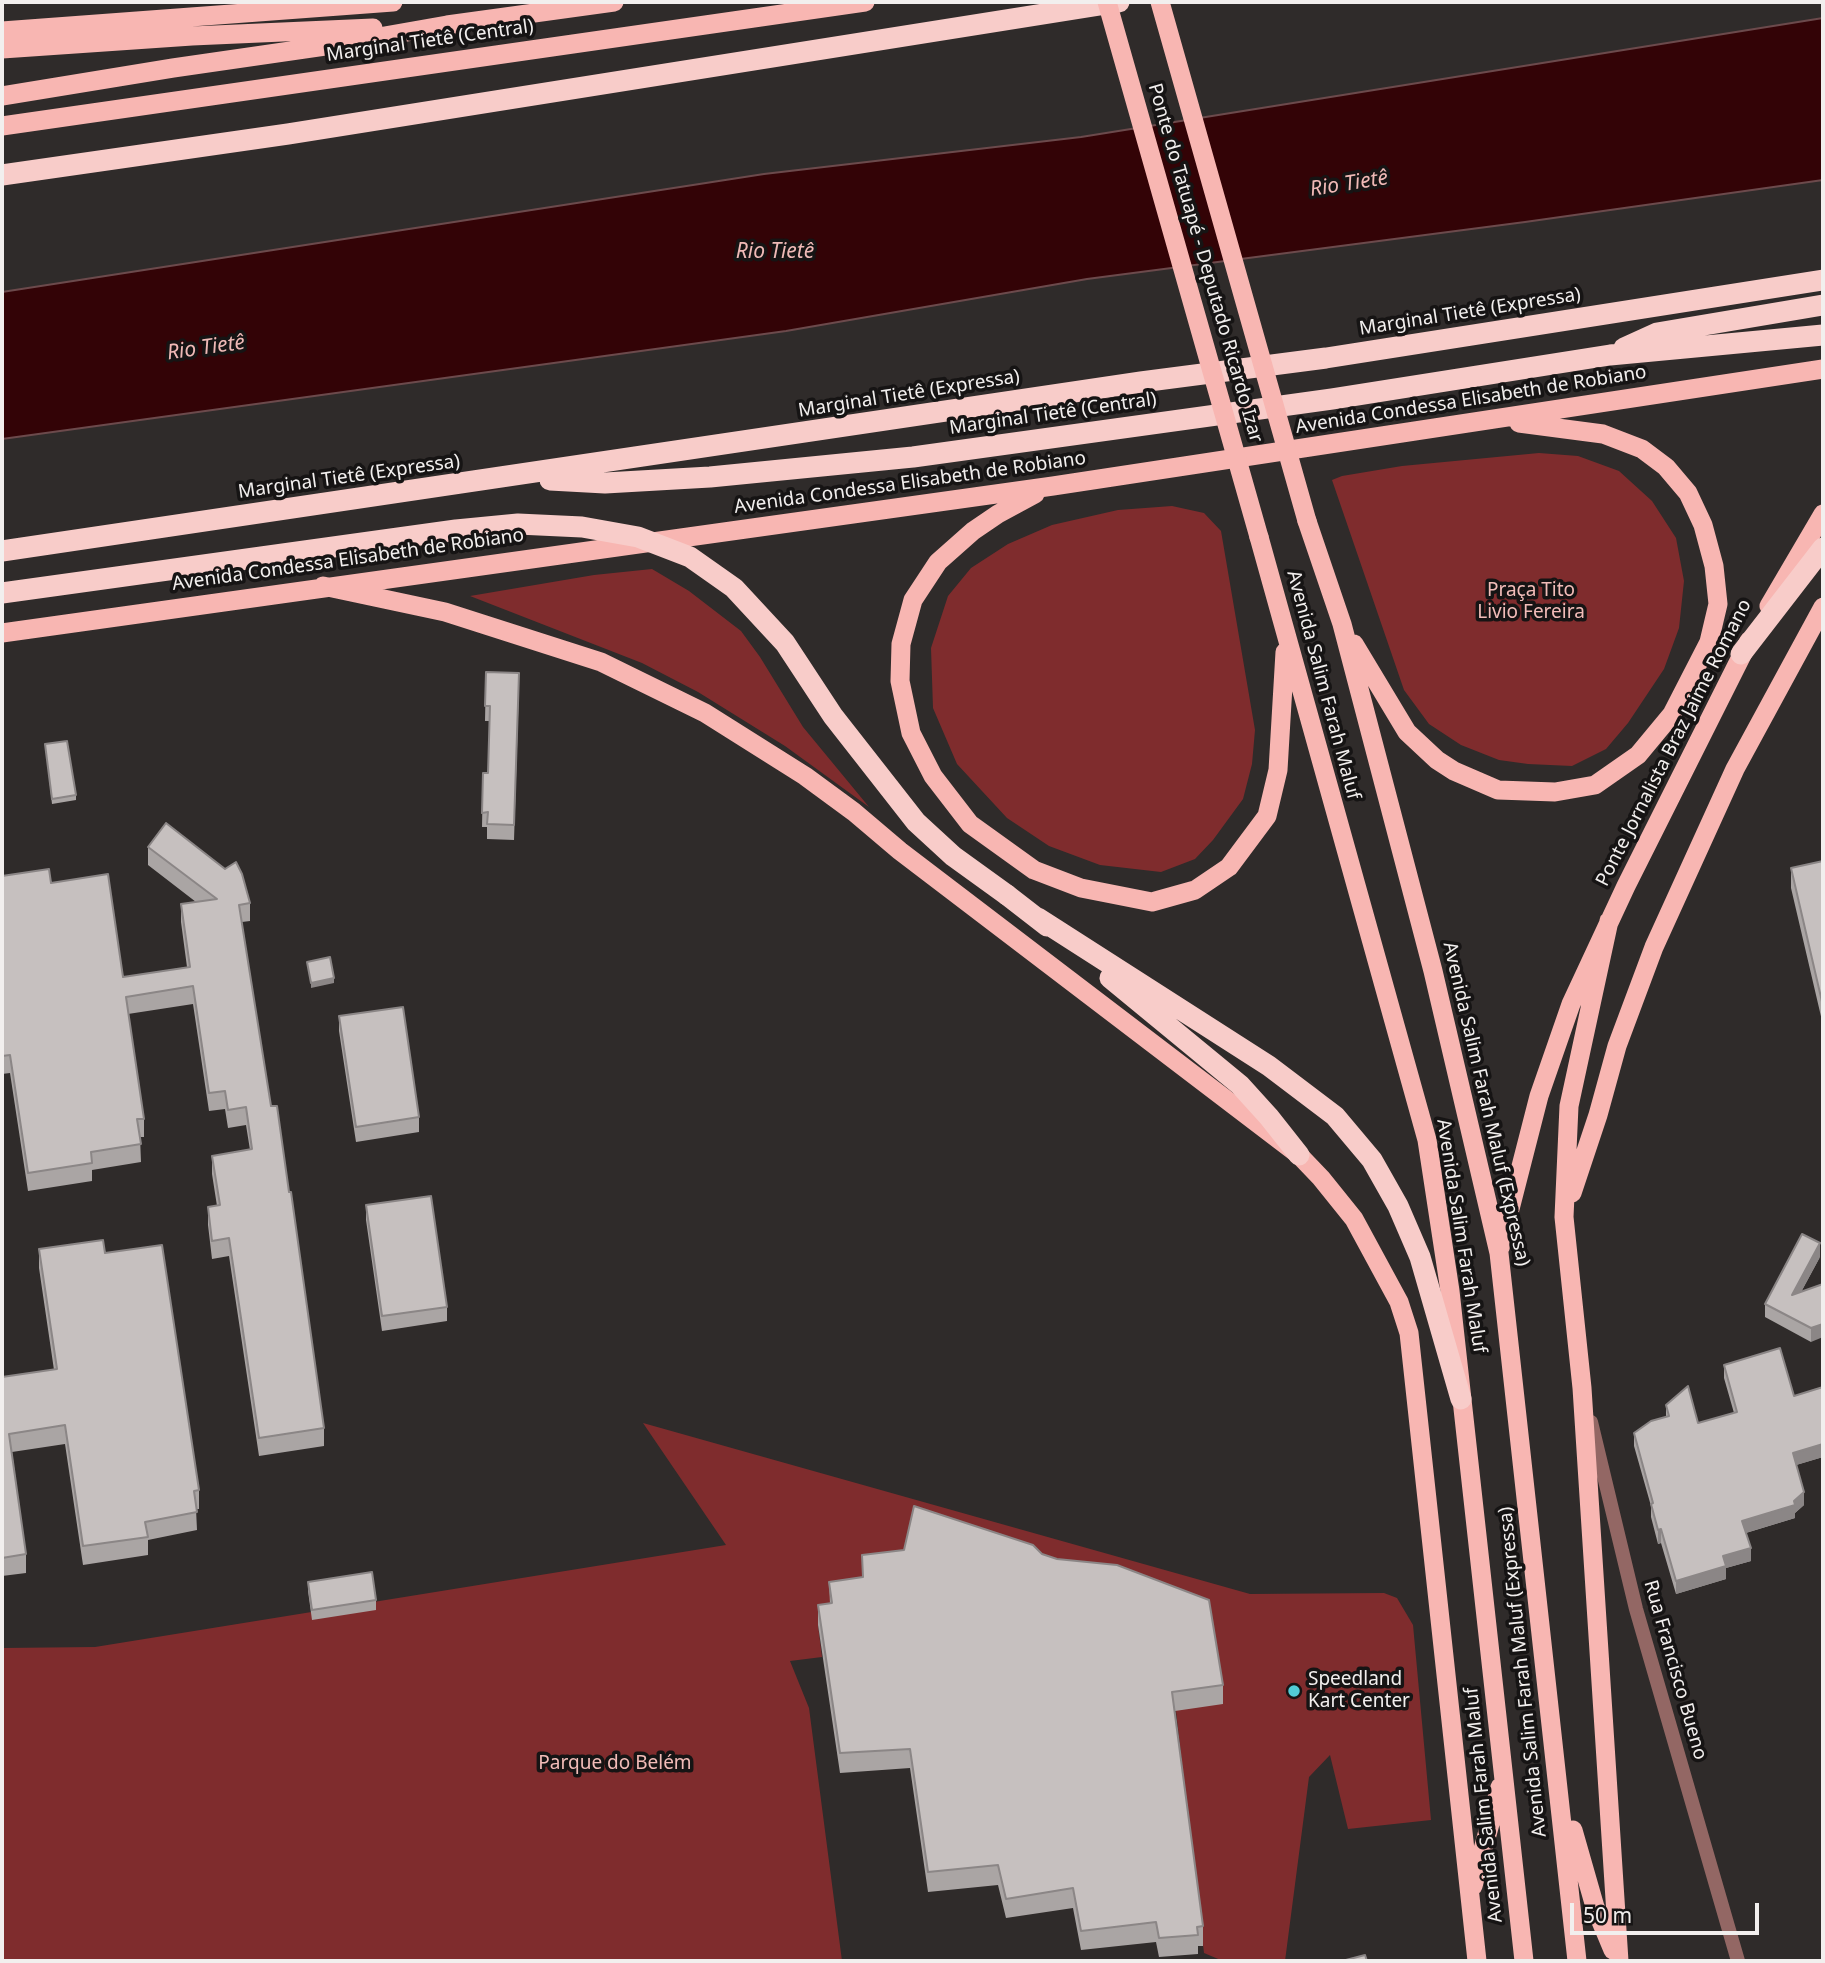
<!DOCTYPE html>
<meta charset="utf-8">
<style>
body{margin:0}
#map{position:relative;width:1825px;height:1963px;overflow:hidden;background:#2f2b2a;font-family:"Noto Sans",sans-serif}
canvas{display:block}
.frame{position:absolute;inset:0;border:4px solid #f2efee;pointer-events:none}
.scale{position:absolute;left:1570px;top:1903px;width:189px;height:32px;box-sizing:border-box;border:4px solid #f2efee;border-top:0;padding-left:9px;font-size:21px;line-height:24px;white-space:nowrap;color:#f2efee;-webkit-text-stroke:5px #161414;paint-order:stroke}
</style>
<div id="map">
<canvas width="1825" height="1963"></canvas>
<div class="frame"></div>
<div class="scale">50 m</div>
</div>
<script>
const c = document.querySelector('canvas').getContext('2d');
c.lineJoin = 'round';
function paint(path, color) {
  c.fillStyle = color;
  c.fill(path, 'evenodd');
}
function toPath(rows) {
  const path = new Path2D();
  for (const r of rows) {
    path.moveTo(r[0], r[1]);
    for (let i = 2; i < r.length; i += 2) path.lineTo(r[i], r[i + 1]);
  }
  return path;
}
function strokePath(path, color, width, dash) {
  c.strokeStyle = color;
  c.lineWidth = width;
  c.lineCap = dash ? 'butt' : 'round';
  c.setLineDash(dash || []);
  c.stroke(path);
}
function drawText(font, color, halo, rows, align = 'center') {
  c.font = font + ' "Noto Sans",sans-serif';
  c.lineWidth = 7;
  c.setLineDash([]);
  c.textBaseline = 'middle';
  c.strokeStyle = halo;
  c.fillStyle = color;
  for (const [text, x, y, turn = 0] of rows) {
    c.save();
    c.translate(x, y);
    c.rotate((+turn || 0) * Math.PI / 180);
    c.textAlign = isNaN(turn) ? turn : align;
    if (halo) c.strokeText(text, 0, 0);
    c.fillText(text, 0, 0);
    c.restore();
  }
}
const green = toPath([
 [1539,453,1578,456,1619,471,1652,501,1676,538,1684,581,1679,628,1664,669,1628,723,1606,749,1572,766,1528,764,1499,760,1461,745,1429,724,1404,690,1332,480,1342,476,1402,466],
 [1172,506,1204,513,1221,531,1255,730,1252,764,1243,799,1213,840,1195,859,1161,872,1100,865,1049,846,1007,818,957,764,933,708,931,648,948,596,971,568,1008,544,1052,525,1118,510],
 [652,569,689,591,741,631,760,657,803,727,869,807,785,746,698,692,642,663,470,596,594,575],
 [643,1423,1250,1594,1384,1593,1397,1598,1413,1625,1431,1820,1348,1829,1330,1755,1309,1777,1285,1961,1223,1961,1204,1953,1176,1711,1169,1689,832,1623,818,1625,822,1657,790,1661,809,1708,842,1961,2,1961,2,1648,95,1647,726,1545]
]);
const water = toPath([
 [1823,18,1823,180,1525,222,1087,279,786,331,2,439,2,292,764,174,1081,137,1823,18]
]);
const tertiary = toPath([
 [1591,1422,1636,1609,1738,1961]
]);
const trunk = toPath([
 [2,31,393,2],
 [2,49,192,36,373,28],
 [2,96,173,68,339,44,447,25,614,2],
 [2,126,865,2],
 [1035,494,998,514,973,531,938,562,913,600,901,644,900,681,911,733,933,776,970,824,1034,870,1081,888,1152,902,1195,890,1229,867,1267,816,1278,770,1285,652],
 [1307,521,1342,624,1433,971,1499,1253,1577,1961],
 [1259,537,1427,1140,1450,1291,1524,1961],
 [323,586,445,612,601,662,705,713,805,776,854,812,900,851,1299,1155,1321,1178,1354,1219,1399,1302,1409,1333,1477,1961],
 [1769,606,1823,514],
 [2,633,1053,486,1823,369],
 [1354,644,1407,732,1437,760,1454,771,1498,790,1555,792,1595,785,1638,755,1672,714,1709,642,1718,604,1714,566,1703,525,1688,493,1666,467,1642,449,1603,434,1519,423],
 [1609,921,1569,1106,1564,1217,1582,1388,1619,1961],
 [1572,1193,1598,1115,1617,1046,1654,947,1735,769,1823,607],
 [1500,1248,1539,1096,1571,1004,1626,886,1749,641],
 [1573,1830,1595,1907,1613,1950],
 [1473,1886,1500,1787]
]);
const motorway = toPath([
 [2,175,288,134,1119,2],
 [1624,348,1657,333,1823,305],
 [550,480,605,483,710,477,913,457,1332,399,1610,355,1823,335],
 [2,551,1141,382,1326,358,1823,280],
 [1741,654,1823,548],
 [1007,895,1047,926],
 [1038,918,1269,1066,1335,1116,1372,1160,1398,1206,1420,1257,1461,1399],
 [1110,978,1240,1085,1269,1117,1299,1155]
]);
const trunkBridge = toPath([
 [1107,2,1259,537],
 [1160,2,1307,521]
]);
const motorwayBridge = toPath([
 [2,593,456,530,518,524,582,527,638,537,690,557,734,588,785,643,833,716,916,822,953,856,1007,895]
]);
const wall = toPath([
 [486,672,519,688,514,840,487,839,487,827,482,827,483,773,488,773,490,721,485,721],
 [45,744,76,795,76,800,52,804],
 [148,847,250,903,250,921,242,922,271,1106,289,1192,324,1428,324,1446,259,1456,229,1256,212,1259,208,1225,208,1207,217,1206,212,1174,212,1156,250,1150,246,1125,228,1128,225,1109,209,1111,193,1004,128,1014,144,1119,144,1137,140,1137,141,1162,92,1170,92,1181,28,1191,10,1073,2,1074,2,876,51,883,123,977,187,967,181,922,181,904,196,902,148,865],
 [1823,861,1823,1025,1791,888,1791,868],
 [339,1016,419,1117,419,1132,356,1142,339,1031],
 [366,1205,447,1307,447,1321,382,1331,366,1220],
 [39,1249,105,1253,199,1490,199,1509,196,1509,197,1530,148,1540,148,1555,83,1565,65,1444,12,1452,26,1554,26,1573,2,1576,2,1377,54,1370,39,1268],
 [1820,1257,1801,1292,1823,1284,1811,1342,1765,1317,1765,1304],
 [1724,1365,1794,1396,1823,1387,1823,1457,1796,1465,1804,1505,1795,1513,1795,1518,1746,1533,1751,1561,1726,1568,1726,1579,1676,1594,1661,1543,1658,1544,1651,1517,1651,1506,1634,1446,1634,1433,1666,1417,1666,1405,1698,1423,1734,1413,1724,1378],
 [1042,1554,1223,1685,1223,1704,1175,1711,1203,1926,1203,1946,1198,1946,1198,1954,1159,1957,1156,1942,1081,1950,1073,1908,1006,1918,998,1885,928,1892,910,1768,840,1773,818,1625,818,1605,830,1604,829,1582,862,1577,862,1555],
 [308,1582,376,1600,376,1610,312,1620,308,1591]
]);
const shadedWall = toPath([
 [334,978,334,983,311,988,311,983],
 [1820,1243,1820,1257,1792,1309,1792,1295],
 [1823,1324,1823,1337,1811,1342,1811,1328],
 [1823,1444,1823,1457,1793,1466,1793,1453],
 [1804,1492,1804,1505,1795,1513,1795,1518,1742,1534,1742,1521,1794,1501],
 [1661,1529,1661,1543,1658,1544,1658,1530],
 [1751,1548,1751,1561,1726,1568,1726,1579,1676,1594,1676,1581,1723,1556]
]);
const building = toPath([
 [486,672,519,673,514,825,487,824,488,812,482,813,483,773,488,773,490,706,485,706,486,672],
 [67,741,76,795,52,799,45,744,67,741],
 [166,823,225,869,236,862,242,874,250,903,239,905,271,1106,277,1106,289,1192,291,1192,324,1428,259,1438,229,1238,212,1241,208,1207,220,1205,212,1156,252,1149,246,1107,228,1110,225,1091,209,1093,193,986,126,997,144,1119,137,1119,141,1144,91,1152,92,1163,28,1173,10,1055,2,1056,2,999,3,999,2,992,2,876,49,869,51,883,108,874,123,977,190,967,181,904,217,899,148,847,166,823],
 [1823,861,1823,1006,1791,868,1823,861],
 [330,957,334,978,311,983,307,962,330,957],
 [403,1007,419,1117,356,1127,339,1016,403,1007],
 [431,1196,447,1307,382,1316,366,1205,431,1196],
 [1802,1234,1820,1243,1792,1295,1823,1284,1823,1324,1811,1328,1765,1304,1802,1234],
 [103,1240,105,1253,162,1245,199,1490,194,1491,197,1512,145,1522,148,1537,83,1546,65,1425,9,1434,26,1554,2,1558,2,1377,57,1369,39,1249,103,1240],
 [1780,1348,1794,1396,1823,1387,1823,1444,1793,1453,1804,1492,1794,1501,1795,1505,1742,1521,1751,1548,1723,1556,1726,1566,1676,1581,1661,1529,1658,1530,1651,1504,1653,1503,1634,1433,1651,1421,1669,1416,1666,1405,1688,1386,1698,1423,1737,1412,1724,1365,1780,1348],
 [914,1506,1033,1545,1042,1554,1057,1559,1117,1565,1209,1600,1223,1685,1172,1692,1203,1926,1197,1927,1198,1935,1159,1938,1156,1922,1081,1931,1073,1888,1006,1899,998,1865,928,1872,910,1749,840,1753,818,1605,832,1603,829,1582,863,1577,862,1555,904,1550,914,1506],
 [372,1572,376,1600,312,1610,308,1582,372,1572],
 [1365,1955,1367,1961,1342,1961,1365,1955]
]);
const markers = [
 [1294,1691,7,"#52ccd6"]
];
const streetNames = [
 ["Marginal Tietê (Central)",430,41,-8],
 ["Ponte do Tatuapé - Deputado Ricardo Izar",1205,263,74],
 ["Marginal Tietê (Expressa)",1470,312,-9],
 ["Marginal Tietê (Expressa)",909,394,-9],
 ["Avenida Condessa Elisabeth de Robiano",1471,400,-9],
 ["Marginal Tietê (Central)",1053,414,-8],
 ["Marginal Tietê (Expressa)",349,477,-8],
 ["Avenida Condessa Elisabeth de Robiano",910,483,-8],
 ["Avenida Condessa Elisabeth de Robiano",348,560,-8],
 ["Avenida Salim Farah Maluf",1323,685,75],
 ["Ponte Jornalista Braz Jaime Romano",1674,743,-63],
 ["Avenida Salim Farah Maluf (Expressa)",1486,1104,77],
 ["Avenida Salim Farah Maluf",1461,1236,81],
 ["Rua Francisco Bueno",1675,1670,74],
 ["Avenida Salim Farah Maluf (Expressa)",1523,1672,-96],
 ["Avenida Salim Farah Maluf",1484,1805,-96]
];
const parkNames = [
 ["Praça Tito",1531,591],
 ["Livio Fereira",1531,613],
 ["Parque do Belém",615,1764]
];
const poiNames = [
 ["Speedland",1308,1680],
 ["Kart Center",1308,1702]
];
const waterNames = [
 ["Rio Tietê",1349,184,-9],
 ["Rio Tietê",775,252],
 ["Rio Tietê",206,348,-8]
];
paint(green, '#7f2c2d');
paint(water, '#330306');
strokePath(water, '#6c4a4c', 2);
strokePath(tertiary, '#936764', 14);
strokePath(trunk, '#f8b6b2', 19);
strokePath(motorway, '#f8ccc9', 21);
strokePath(trunkBridge, '#f8b6b2', 19);
strokePath(motorwayBridge, '#f8ccc9', 21);
paint(wall, '#aaa5a4');
paint(shadedWall, '#8b8686');
paint(building, '#c6c0bf');
strokePath(building, '#8b8686', 2);
for (const [x, y, r, color] of markers) {
  const dot = new Path2D();
  dot.arc(x, y, r, 0, 2 * Math.PI);
  c.fillStyle = color;
  c.fill(dot);
  strokePath(dot, '#161414', 2.5);
}
drawText('19px', '#f2efee', '#161414', streetNames);
drawText('19px', '#f2bcb8', '#161414', parkNames);
drawText('19px', '#f2efee', '#161414', poiNames, 'left');
drawText('italic 21px', '#efb9b6', '#161414', waterNames);
</script>
